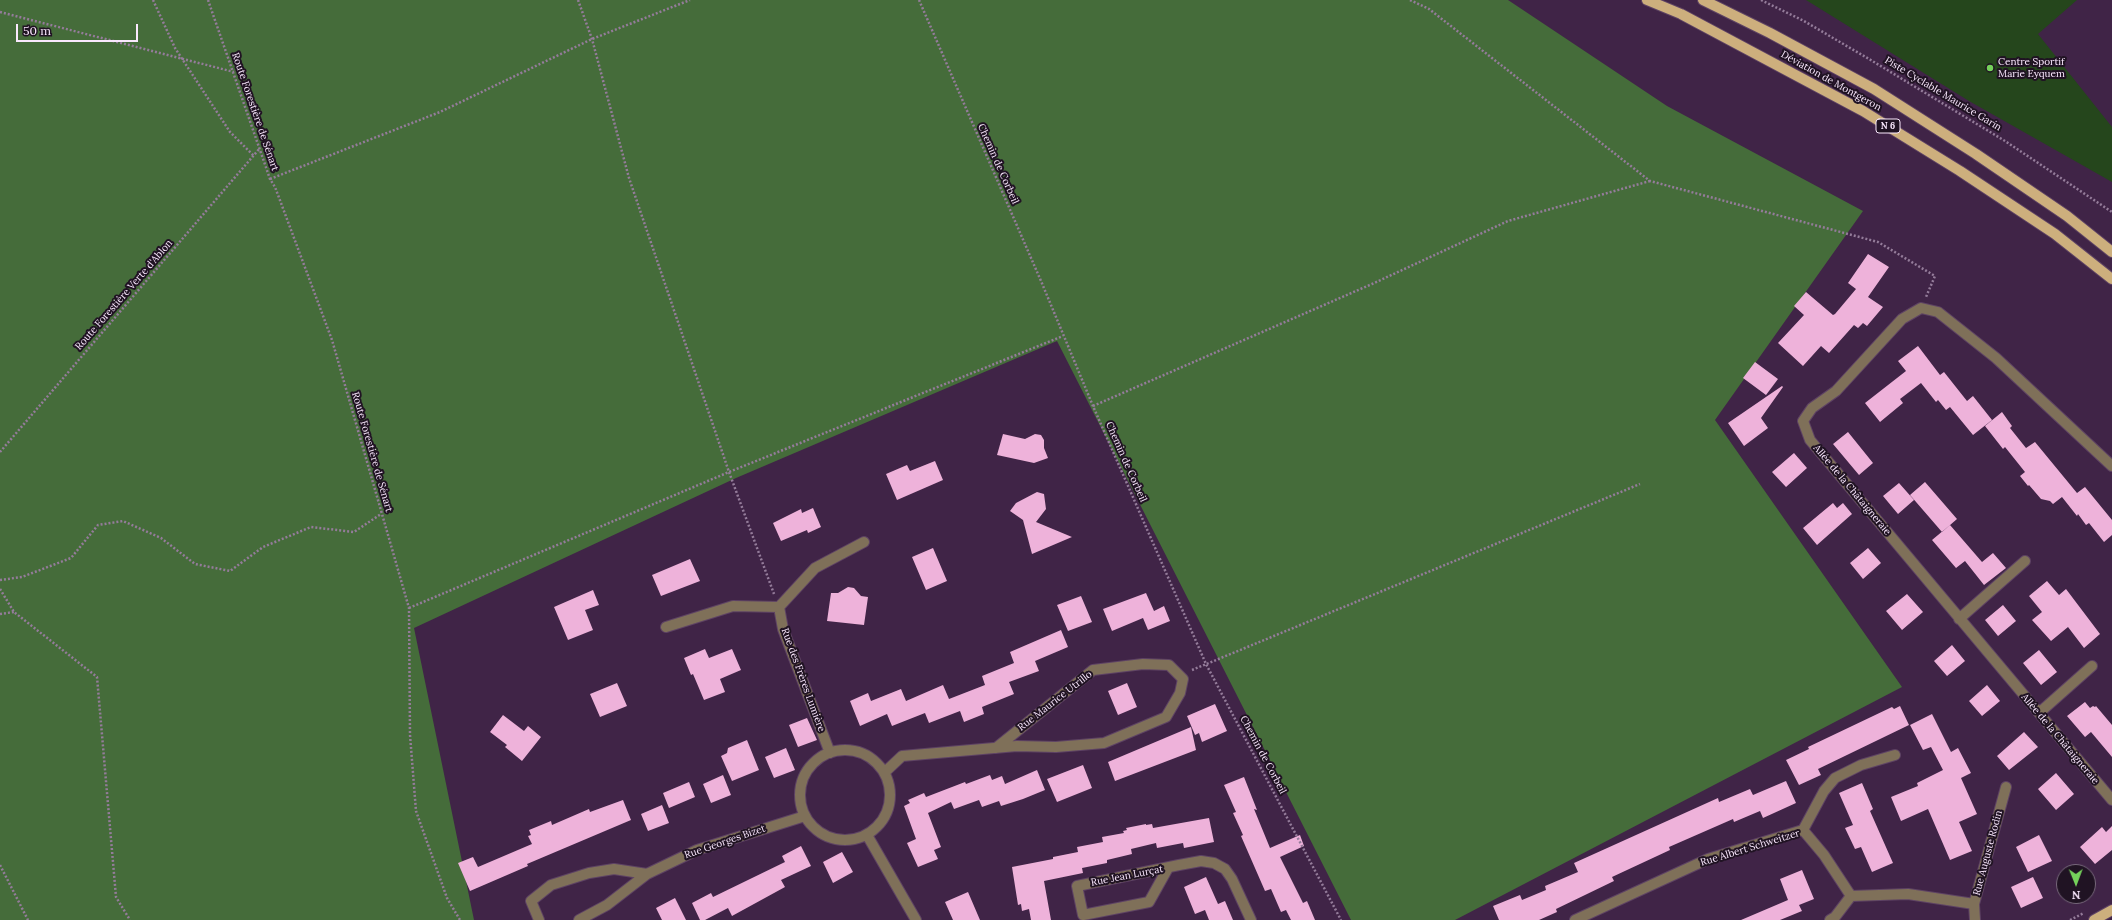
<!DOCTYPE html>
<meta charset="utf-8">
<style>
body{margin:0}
#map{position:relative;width:2112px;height:920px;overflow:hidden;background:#402447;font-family:Lora,serif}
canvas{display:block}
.north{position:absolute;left:2056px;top:864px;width:40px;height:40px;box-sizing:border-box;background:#201323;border:1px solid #77687b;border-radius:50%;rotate:179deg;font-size:11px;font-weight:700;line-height:16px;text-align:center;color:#fae8fe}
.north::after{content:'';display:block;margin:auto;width:14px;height:18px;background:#75d25b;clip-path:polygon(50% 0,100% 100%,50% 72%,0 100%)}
.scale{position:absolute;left:16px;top:24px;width:122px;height:18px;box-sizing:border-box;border:2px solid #fae8fe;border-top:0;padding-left:5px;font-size:12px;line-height:14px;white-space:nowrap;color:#fae8fe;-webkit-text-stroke:3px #201323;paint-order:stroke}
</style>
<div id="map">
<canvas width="2112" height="920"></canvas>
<div class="north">N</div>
<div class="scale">50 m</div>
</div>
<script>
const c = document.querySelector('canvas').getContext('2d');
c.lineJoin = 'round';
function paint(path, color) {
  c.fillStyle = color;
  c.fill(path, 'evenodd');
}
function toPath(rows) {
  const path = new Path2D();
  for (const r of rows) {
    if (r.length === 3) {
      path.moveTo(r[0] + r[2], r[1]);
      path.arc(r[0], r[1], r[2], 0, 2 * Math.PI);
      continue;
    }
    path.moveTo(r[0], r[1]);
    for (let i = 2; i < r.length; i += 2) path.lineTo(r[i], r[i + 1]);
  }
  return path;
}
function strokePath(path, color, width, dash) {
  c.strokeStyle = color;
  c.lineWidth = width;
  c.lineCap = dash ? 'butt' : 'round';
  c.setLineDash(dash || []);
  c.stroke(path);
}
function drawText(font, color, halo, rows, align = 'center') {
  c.font = font + ' Lora,serif';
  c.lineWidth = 4;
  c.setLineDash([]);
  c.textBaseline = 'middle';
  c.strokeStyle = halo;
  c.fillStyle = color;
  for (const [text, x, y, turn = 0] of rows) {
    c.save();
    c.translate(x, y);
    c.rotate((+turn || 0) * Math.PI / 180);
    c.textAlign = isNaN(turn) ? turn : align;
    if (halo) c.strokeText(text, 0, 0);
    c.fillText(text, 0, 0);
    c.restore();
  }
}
const green = toPath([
 [1806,0,2077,0,2038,34,2112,127,2112,182,1969,101]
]);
const forest = toPath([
 [0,0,1508,0,1667,106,1863,211,1715,420,1902,687,1455,920,1351,920,1057,341,736,478,414,628,474,920,0,920]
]);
const building = toPath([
 [1868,254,1889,267,1868,297,1883,307,1867,326,1863,323,1858,328,1854,325,1829,353,1821,346,1803,366,1778,343,1804,315,1794,306,1806,292,1833,315,1835,314,1856,289,1848,283],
 [1918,346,1940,375,1944,372,1967,401,1973,396,1992,420,1973,435,1950,407,1946,410,1938,400,1936,402,1921,383,1900,399,1903,403,1880,422,1865,403,1906,371,1898,361],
 [1755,362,1778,379,1766,395,1743,378],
 [1782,386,1783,387,1761,418,1768,428,1744,446,1728,423],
 [2002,412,2012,426,2010,428,2026,448,2035,442,2077,493,2085,487,2112,520,2112,535,2104,542,2089,523,2086,525,2078,514,2077,516,2062,497,2053,504,2050,501,2041,499,2029,485,2028,486,2020,476,2025,472,2005,447,2003,449,1985,426],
 [1848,432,1873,463,1859,475,1833,444],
 [1003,434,1025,439,1035,434,1041,435,1044,440,1044,448,1048,458,1034,463,997,455],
 [1794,453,1807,468,1786,487,1772,472],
 [935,461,943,480,897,500,886,474,907,465,910,471],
 [1925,482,1957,519,1942,532,1910,495],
 [1899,483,1914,500,1898,514,1883,496],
 [1037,492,1044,494,1046,509,1036,522,1072,537,1032,554,1023,520,1010,511,1016,503],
 [1833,503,1837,508,1843,503,1852,514,1817,545,1803,528],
 [813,508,821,527,808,533,807,530,781,541,773,523,801,509,802,513],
 [1950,525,1982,562,1993,553,2006,568,1984,585,1965,561,1956,568,1932,540],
 [933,548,947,581,926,590,912,557],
 [1868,548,1881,563,1863,579,1850,563],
 [690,559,700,581,661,596,652,575],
 [2047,581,2059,595,2066,589,2100,634,2084,648,2068,627,2051,641,2032,620,2042,612,2029,596],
 [848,587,854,588,861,596,868,597,864,625,827,621,831,593,838,593],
 [593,590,599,605,585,610,593,630,568,640,554,607],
 [1146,593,1154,611,1164,606,1170,621,1148,630,1143,618,1112,631,1103,609],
 [1907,594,1923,612,1902,630,1886,611],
 [1081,596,1092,622,1068,631,1057,605],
 [2003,605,2016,621,1998,636,1985,620],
 [1061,630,1068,647,1035,661,1039,671,1009,682,1014,694,982,707,984,714,964,722,960,711,929,723,925,713,892,726,887,714,860,726,850,701,868,693,871,701,901,689,906,701,943,685,949,699,985,685,982,676,1014,663,1010,652],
 [1952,645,1965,661,1947,676,1934,661],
 [705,649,709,658,732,649,741,670,720,679,725,692,704,700,693,674,691,675,684,658],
 [2039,650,2057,672,2041,685,2023,663],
 [617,683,627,706,600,717,590,694],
 [1127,683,1137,707,1118,715,1108,691],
 [1987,685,2000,701,1982,716,1969,701],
 [2085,702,2090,708,2093,706,2095,707,2096,706,2112,725,2112,757,2091,732,2085,737,2067,716],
 [1215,704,1227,731,1202,742,1199,733,1195,735,1187,716],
 [1900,706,1909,725,1818,769,1821,775,1799,785,1786,760,1809,749,1808,747,1892,707,1894,709],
 [1932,714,1951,752,1958,748,1971,773,1961,778,1977,814,1959,822,1972,851,1950,860,1928,809,1901,821,1891,797,1918,786,1917,783,1943,770,1931,747,1923,750,1910,725],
 [503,715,524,731,528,726,541,737,522,761,505,747,507,745,490,732],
 [807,718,817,740,798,747,789,725],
 [1191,727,1196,750,1115,781,1108,762],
 [2024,732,2038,747,2009,770,1997,756],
 [747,740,759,770,732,781,721,756,727,753,728,748],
 [786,748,795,770,774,778,765,757],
 [1083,765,1092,788,1057,802,1047,779],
 [1037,770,1045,790,1023,799,1001,806,999,801,982,807,979,800,954,809,951,802,928,813,941,847,934,850,938,859,918,867,907,843,916,839,904,806,910,803,908,800,924,793,926,797,965,782,966,784,990,775,992,780,1002,776,1005,784],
 [2056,773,2074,794,2056,810,2038,789],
 [723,775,731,795,711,803,703,784],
 [1244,777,1257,810,1254,809,1270,848,1300,835,1304,846,1280,857,1303,903,1307,901,1315,920,1291,920,1286,910,1281,912,1271,889,1265,891,1241,836,1243,835,1233,813,1236,812,1224,785],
 [1786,781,1796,803,1763,818,1760,811,1734,822,1733,819,1669,847,1670,850,1612,877,1614,881,1556,909,1557,912,1539,920,1499,920,1493,906,1520,895,1522,900,1546,890,1545,886,1578,872,1574,863,1718,798,1719,802,1750,789,1753,795],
 [689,782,695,797,669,808,663,793],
 [1862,783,1873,809,1870,811,1893,863,1872,872,1861,847,1855,849,1845,828,1853,825,1839,793],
 [623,800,631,820,527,864,528,866,470,891,458,863,473,857,478,867,532,844,528,836,531,835,529,830,551,821,552,825,589,809,590,812],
 [662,805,669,823,648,831,641,814],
 [1209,818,1214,842,1184,848,1183,843,1157,848,1156,843,1131,849,1132,854,1107,860,1107,863,1082,868,1083,873,1044,881,1051,920,1031,920,1029,909,1022,911,1021,904,1018,905,1012,867,1053,859,1053,857,1078,852,1077,847,1103,842,1102,837,1124,833,1123,831,1127,830,1126,828,1146,824,1146,825,1152,824,1153,828],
 [2112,826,2112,850,2095,864,2080,847,2102,827,2106,832],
 [2039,835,2052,861,2028,872,2016,847],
 [801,846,811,866,781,880,785,887,732,916,728,908,705,920,700,920,692,903,711,893,713,897,785,862,782,856],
 [842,852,853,872,833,883,823,862],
 [1802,870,1814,899,1799,905,1802,911,1780,920,1741,920,1788,900,1780,879],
 [1206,877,1218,904,1225,901,1233,920,1209,920,1205,910,1195,914,1184,887],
 [2033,877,2043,898,2021,908,2011,887],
 [968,892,980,920,953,920,945,902],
 [675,898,686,920,662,920,656,908]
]);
const path = toPath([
 [153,0,175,48,230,132,254,156],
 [208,0,270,179,275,187,332,340,409,608,410,735,416,811,447,898,460,920],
 [578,0,592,39,629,178,729,472,774,594],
 [919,0,1041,281,1093,406,1206,664,1341,920],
 [1410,0,1429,9,1650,181,1878,242,1935,276,1926,297],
 [1761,0,1804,21,1869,59,2005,141,2112,212],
 [0,12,234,72],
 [270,179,440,112,592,39,690,0],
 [1093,406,1372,284,1508,221,1650,181],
 [0,452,260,148],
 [0,580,22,577,71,558,98,525,123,521,161,538,195,564,230,571,263,547,311,527,354,532,381,514],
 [0,589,14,612,97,677,116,897,130,920],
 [409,608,729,472,1063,336],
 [0,614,14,612],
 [1192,670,1640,484],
 [0,865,28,920],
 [2070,920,2084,913]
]);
const minor = toPath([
 [2112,466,1996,358,1938,312,1921,308,1902,319,1836,391,1812,408,1803,421,1810,440,2112,800],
 [779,607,783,629,830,753],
 [1959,619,2025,561],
 [666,627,733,606,779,607,815,568,864,542],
 [2039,713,2092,666],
 [845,795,45],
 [885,772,902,756,1017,746,1056,747,1104,743,1166,717,1180,693,1183,679,1169,665,1143,664,1093,670,996,748],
 [1803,830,1824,791,1835,778,1861,765,1895,755],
 [867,835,916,920],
 [1168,868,1149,902,1083,915,1077,886,1179,865,1201,861,1214,863,1225,869,1232,879,1251,920],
 [539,920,531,901,551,885,589,873,614,869,647,874],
 [579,920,607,905,647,874,697,850,805,816],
 [1575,920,1708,859,1803,830,1824,855,1851,896,1908,894,1974,904],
 [1830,920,1835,917,1851,896],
 [1975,920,1974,904,2006,787]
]);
const major = toPath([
 [1647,0,1681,14,1863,111,1960,171,2055,234,2112,279],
 [1703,0,1770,33,1874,89,1976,154,2067,216,2112,252],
 [2094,920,2112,910]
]);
const markers = [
 [1990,68,4,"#75d25b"]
];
const shields = [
 [1888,126,24]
];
const shieldNames = [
 ["N 6",1888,126]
];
const poiNames = [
 ["Centre Sportif",1998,62],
 ["Marie Eyquem",1998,74]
];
const streetNames = [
 ["Déviation de Montgeron",1831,81,29],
 ["Piste Cyclable Maurice Garin",1943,94,31],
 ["Route Forestière de Sénart",255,112,71],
 ["Chemin de Corbeil",998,164,66],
 ["Route Forestière Verte d'Ablon",124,295,-49],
 ["Route Forestière de Sénart",372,452,74],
 ["Chemin de Corbeil",1126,462,66],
 ["Allée de la Châtaigneraie",1852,490,50],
 ["Rue des Frères Lumière",803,680,70],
 ["Rue Maurice Utrillo",1055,701,-38],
 ["Allée de la Châtaigneraie",2060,739,50],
 ["Chemin de Corbeil",1263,755,62],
 ["Rue Georges Bizet",725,842,-19],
 ["Rue Albert Schweitzer",1750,848,-17],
 ["Rue Auguste Rodin",1988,853,-75],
 ["Rue Jean Lurçat",1127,876,-11]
];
paint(green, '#25461c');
paint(forest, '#456c3a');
paint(building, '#eeb2da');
strokePath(minor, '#5e4364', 12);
strokePath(major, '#5e4364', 12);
strokePath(path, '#947c9a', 2.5, [2, 2]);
strokePath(minor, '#7f7059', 10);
strokePath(major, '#cdaf7d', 10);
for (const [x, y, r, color] of markers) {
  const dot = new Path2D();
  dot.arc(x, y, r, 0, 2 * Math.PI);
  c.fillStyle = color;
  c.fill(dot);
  strokePath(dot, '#201323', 1.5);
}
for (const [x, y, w] of shields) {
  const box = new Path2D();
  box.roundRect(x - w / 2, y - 7, w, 14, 3);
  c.fillStyle = '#201323';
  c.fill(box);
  strokePath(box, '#fae8fe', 1);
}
drawText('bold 9px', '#fae8fe', null, shieldNames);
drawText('10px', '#fae8fe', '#201323', poiNames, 'left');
drawText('10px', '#fae8fe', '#201323', streetNames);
</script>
